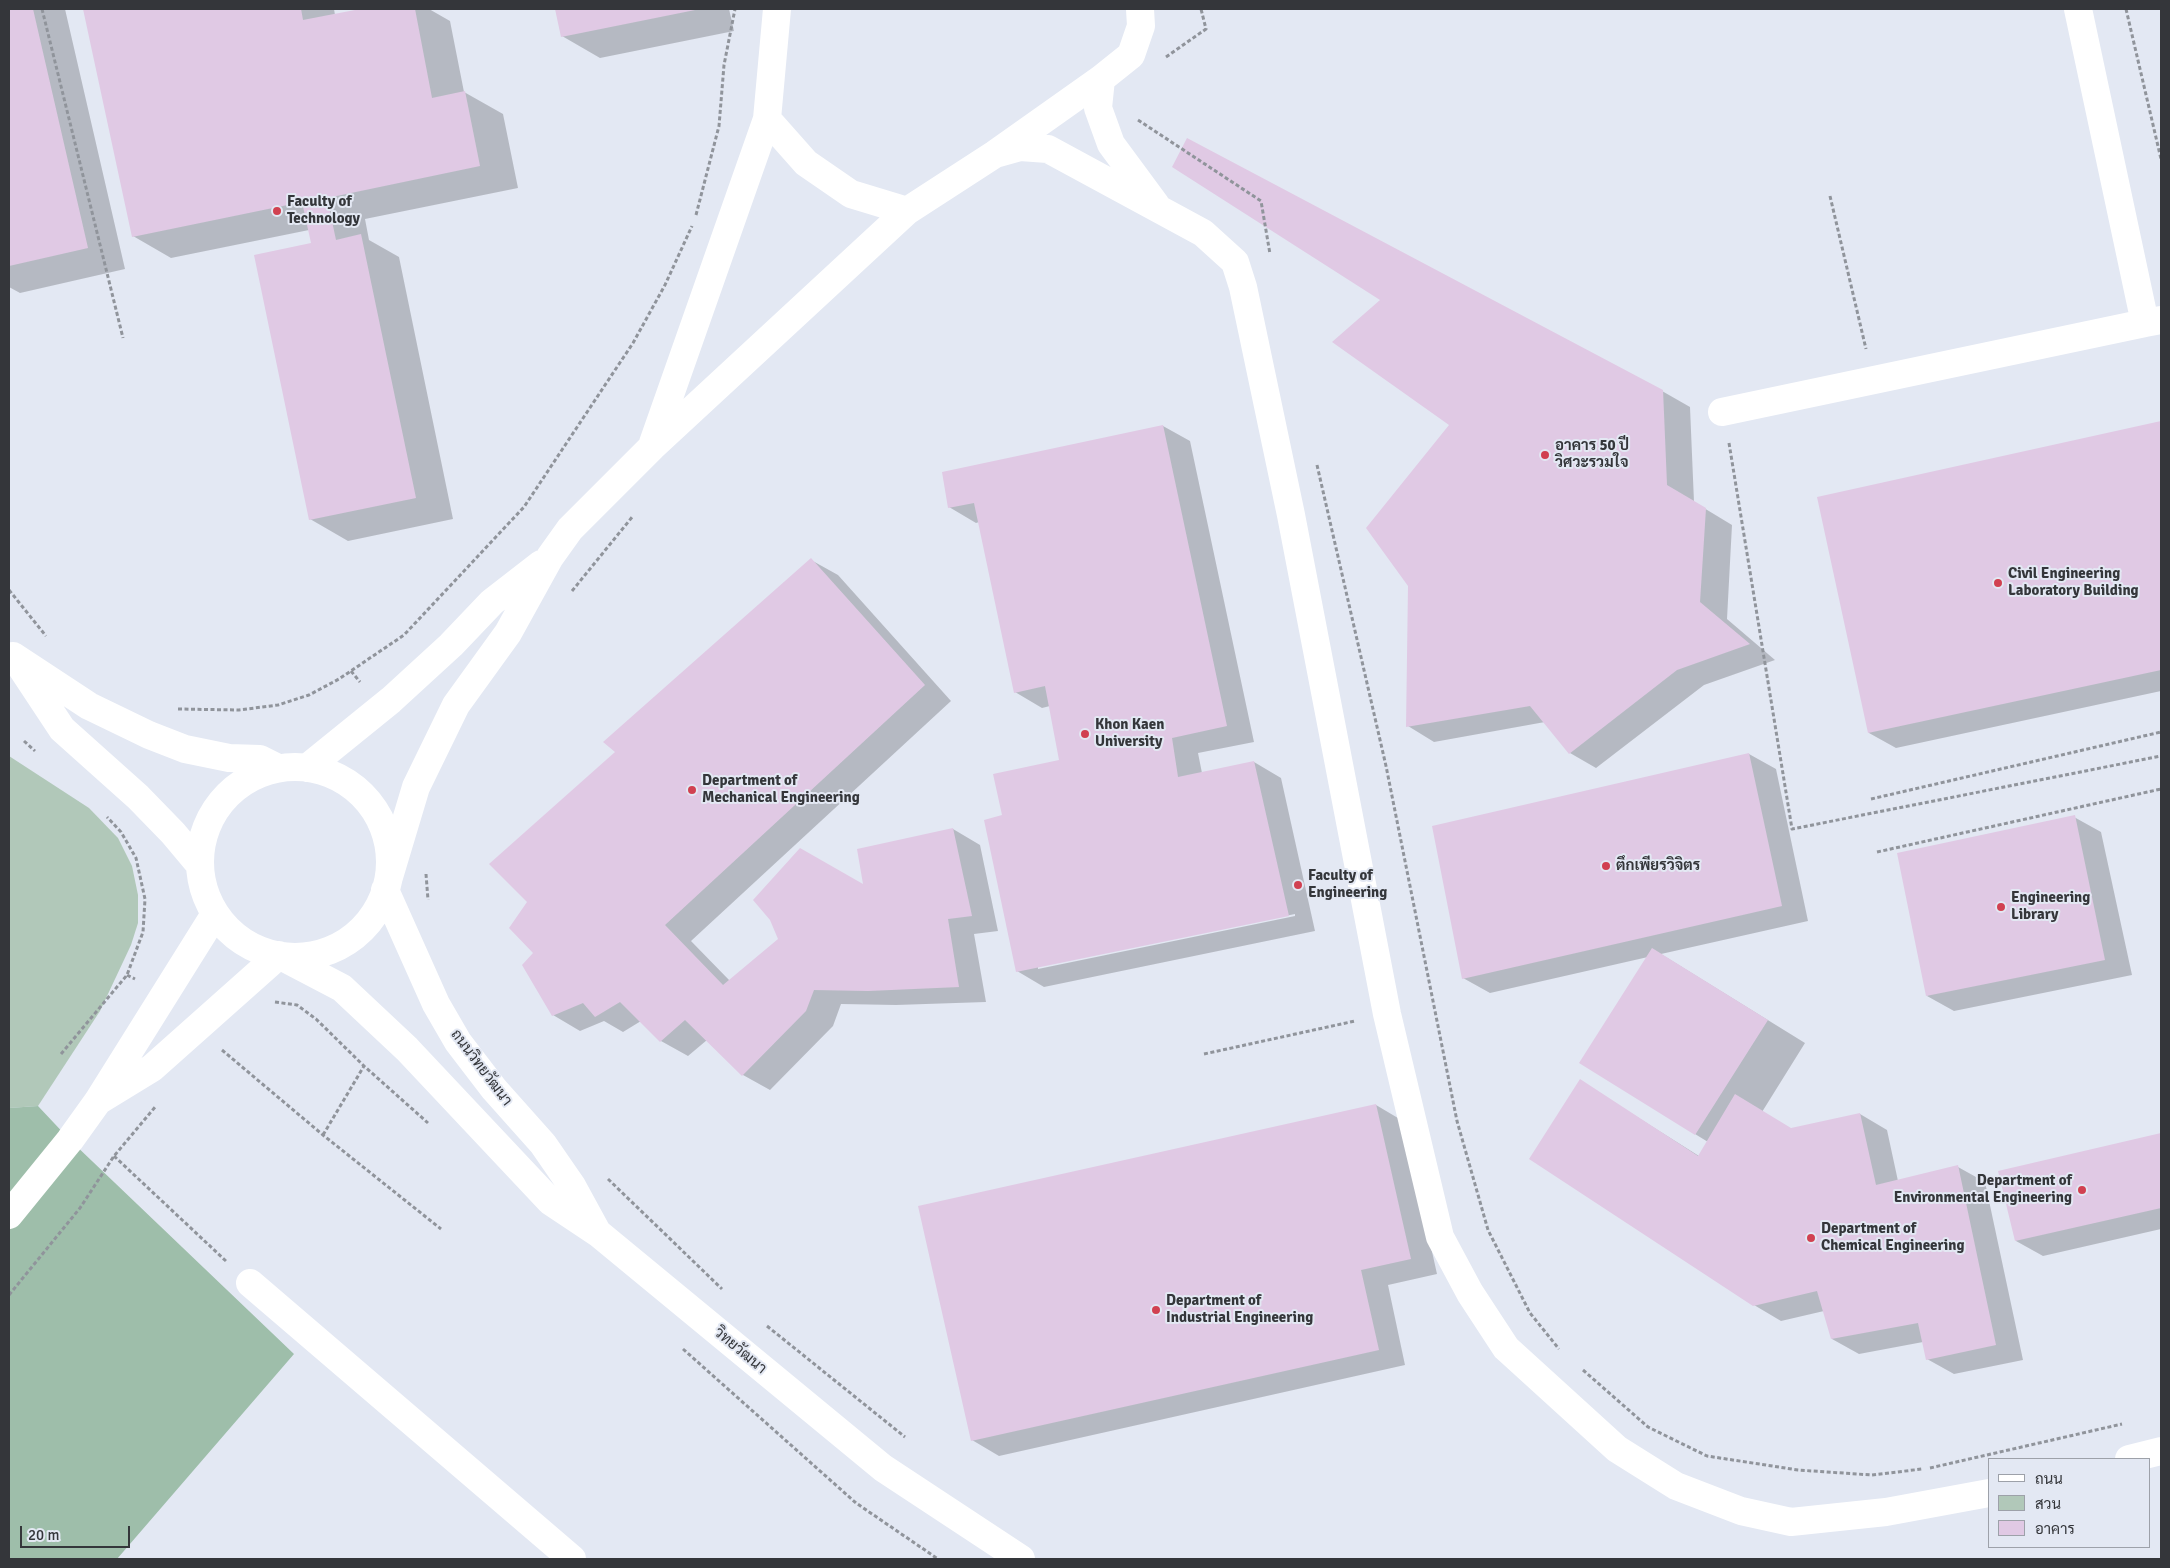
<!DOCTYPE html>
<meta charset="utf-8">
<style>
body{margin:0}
#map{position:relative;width:2170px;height:1568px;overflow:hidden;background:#e3e8f3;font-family:Signika,Sarabun,sans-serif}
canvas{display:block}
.frame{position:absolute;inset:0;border:10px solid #34363a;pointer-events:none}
.legend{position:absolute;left:1988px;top:1458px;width:162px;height:90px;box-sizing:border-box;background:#e3e8f3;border:1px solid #9da1a9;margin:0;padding:6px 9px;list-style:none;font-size:15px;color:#34363a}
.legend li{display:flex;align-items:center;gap:10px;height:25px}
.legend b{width:25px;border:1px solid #9da1a9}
.scale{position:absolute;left:20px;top:1526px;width:110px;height:22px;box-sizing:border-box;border:2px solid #34363a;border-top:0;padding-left:6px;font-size:15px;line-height:18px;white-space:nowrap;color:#34363a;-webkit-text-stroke:4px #e3e8f3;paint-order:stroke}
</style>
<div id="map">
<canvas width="2170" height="1568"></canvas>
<div class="frame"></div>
<ul class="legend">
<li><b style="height:6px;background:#fff"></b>ถนน</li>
<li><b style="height:14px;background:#b1c8b9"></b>สวน</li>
<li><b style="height:14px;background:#e0c9e4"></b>อาคาร</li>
</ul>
<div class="scale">20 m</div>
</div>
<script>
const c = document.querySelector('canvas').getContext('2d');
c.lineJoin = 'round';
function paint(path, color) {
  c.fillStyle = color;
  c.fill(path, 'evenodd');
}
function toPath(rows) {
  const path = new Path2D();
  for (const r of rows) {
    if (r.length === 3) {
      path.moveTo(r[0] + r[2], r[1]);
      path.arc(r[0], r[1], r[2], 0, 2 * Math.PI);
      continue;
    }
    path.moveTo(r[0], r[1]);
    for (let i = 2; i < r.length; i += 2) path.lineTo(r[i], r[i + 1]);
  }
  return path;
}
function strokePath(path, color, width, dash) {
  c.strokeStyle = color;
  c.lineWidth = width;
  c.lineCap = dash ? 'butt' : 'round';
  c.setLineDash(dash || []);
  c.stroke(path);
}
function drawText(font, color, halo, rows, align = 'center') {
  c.font = font + ' Signika,Sarabun,sans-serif';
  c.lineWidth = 4;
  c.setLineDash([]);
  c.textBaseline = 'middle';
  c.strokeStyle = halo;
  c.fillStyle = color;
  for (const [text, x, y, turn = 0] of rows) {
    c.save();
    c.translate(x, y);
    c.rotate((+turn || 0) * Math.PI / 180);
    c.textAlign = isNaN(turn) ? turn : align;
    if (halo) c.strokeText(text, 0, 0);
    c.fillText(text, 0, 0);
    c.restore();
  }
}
const green = toPath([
 [9,756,89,808,118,838,132,866,138,895,138,923,131,945,100,1011,38,1106,9,1108]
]);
const forest = toPath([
 [38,1106,70,1140,294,1354,117,1559,9,1559,9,1108]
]);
const shadow = toPath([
 [9,9,65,9,125,269,20,293,9,287],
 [85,9,334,9,335,15,366,9,429,9,450,21,464,92,503,114,518,188,365,219,369,240,399,257,453,519,348,541,310,519,312,244,309,230,171,258,133,236],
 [557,9,729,9,734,31,600,58,562,36],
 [1662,391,1690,407,1694,502,1732,525,1727,619,1775,660,1704,685,1596,768,1570,753,1545,722,1434,742,1408,726],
 [2161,423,2161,691,1896,748,1869,733,1818,498],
 [1163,426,1190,441,1254,742,1198,753,1202,773,1254,762,1281,778,1315,931,1044,987,1017,971,1061,761,1050,706,1042,708,1015,692,979,522,976,523,949,507],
 [1295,914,1295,916,1038,969,1038,966],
 [811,560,838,575,951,701,691,941,730,981,865,887,953,829,980,845,998,931,974,934,986,1002,896,1005,841,1004,833,1026,770,1090,743,1075,707,1040,688,1056,661,1041,641,1021,623,1032,604,1021,580,1031,553,1015,535,953,529,902,617,752],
 [1749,754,1776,769,1808,921,1661,954,1805,1043,1762,1112,1795,1132,1860,1114,1887,1130,1898,1181,1958,1167,1985,1182,2023,1360,1954,1374,1927,1359,1923,1342,1859,1354,1832,1339,1824,1311,1781,1321,1754,1305,1580,1081,1699,1156,1708,1142,1695,1134,1648,957,1490,993,1463,978],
 [2074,817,2101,832,2132,975,1954,1011,1927,996],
 [1376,1105,1403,1121,1437,1274,1388,1285,1405,1365,999,1456,972,1440],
 [2161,1134,2161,1229,2043,1256,2016,1241,2000,1172]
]);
const building = toPath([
 [9,9,33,9,88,248,9,266],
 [83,9,301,9,303,20,360,9,415,9,432,98,465,91,480,166,327,198,336,240,361,234,416,498,309,520,254,255,311,243,302,202,132,237],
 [555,9,695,9,695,10,561,37],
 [1187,138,1663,390,1667,485,1706,508,1700,602,1750,644,1677,670,1569,754,1530,706,1406,727,1408,586,1366,528,1449,425,1332,342,1380,300,1172,167],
 [2161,421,2161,670,1868,733,1817,497],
 [1163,425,1227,726,1172,738,1178,777,1254,761,1289,916,1016,972,984,820,1002,815,993,774,1059,760,1045,686,1014,693,974,503,948,508,942,472],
 [811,558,925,685,665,925,723,985,778,939,770,920,753,900,800,848,863,884,857,849,953,828,972,916,948,919,959,987,868,991,814,990,806,1011,742,1076,685,1020,660,1042,620,1002,595,1017,583,1003,552,1016,522,965,533,953,509,928,527,902,489,864,615,752,603,742],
 [1749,753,1782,906,1462,979,1432,826],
 [2075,815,2105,960,1926,996,1897,853],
 [1652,948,1768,1020,1695,1135,1579,1063],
 [1580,1079,1698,1156,1735,1094,1791,1128,1860,1113,1876,1185,1958,1165,1996,1345,1926,1360,1918,1323,1831,1339,1817,1291,1753,1306,1529,1159],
 [1376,1104,1411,1259,1361,1270,1379,1350,971,1441,918,1206],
 [2161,1133,2161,1208,2015,1241,1998,1171]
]);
const path = toPath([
 [42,9,123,338],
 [2126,9,2161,159],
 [1166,57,1206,29,1201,9],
 [1138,120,1261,201,1270,254],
 [1830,196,1866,349],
 [696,215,719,126,724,65,735,9],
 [1729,443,1792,829,2161,756],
 [1317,465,1386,766,1457,1121,1488,1230,1530,1313,1559,1349],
 [9,590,46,636],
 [572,591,633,516],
 [351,671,360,682],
 [178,709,239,710,278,705,309,695,339,679,404,635,524,507,633,343,665,285,692,226],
 [24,741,35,751],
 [1871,799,2161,732],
 [1877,852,2161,789],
 [426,874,428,900],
 [127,975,135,979],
 [275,1002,297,1005,316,1019,364,1066,428,1123],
 [222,1050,323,1135,441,1229],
 [61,1054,127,975,143,932,145,899,136,858,121,832,107,817],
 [1204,1054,1355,1021],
 [323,1135,364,1066],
 [114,1156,227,1262],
 [608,1179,722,1289],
 [9,1295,80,1208,114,1156,156,1106],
 [767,1326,905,1437],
 [683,1349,856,1503,938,1559],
 [1583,1370,1648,1427,1707,1456,1798,1470,1872,1475,1922,1469],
 [1930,1468,2122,1424]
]);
const minor = toPath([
 [777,9,767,119,806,163,851,194,907,211],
 [2078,9,2145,323,2161,320],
 [1101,79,1098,108,1111,144,1156,205],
 [995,154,1020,147,1048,149,1203,233,1235,262,1243,287,1291,515,1387,1014,1440,1237,1470,1293,1506,1348,1617,1449,1676,1486,1741,1511,1791,1522,1886,1512,1989,1493],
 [1722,412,2145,323],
 [653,443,767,119],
 [13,656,89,706,149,735,185,749,229,758,260,759,278,768],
 [21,667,62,729,138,797,173,833,199,864],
 [295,862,95],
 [307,768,391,700,451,645,492,602,541,564],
 [389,877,416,787,456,705,508,633,550,557,570,529,652,447,907,211,995,154,1101,79,1131,55,1141,26,1140,9],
 [385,890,436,1004,458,1042,494,1089,543,1144,572,1186,596,1230],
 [98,1101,152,1068,279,955,342,988,407,1049,550,1201,598,1233,883,1468,1021,1559],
 [9,1215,70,1140,98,1101,215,914],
 [250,1283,572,1559],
 [2129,1459,2161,1451]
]);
const markers = [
 [277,211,5,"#d14151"],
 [1545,455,5,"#d14151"],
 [1998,583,5,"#d14151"],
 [1085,734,5,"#d14151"],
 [692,790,5,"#d14151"],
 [1606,866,5,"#d14151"],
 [1298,885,5,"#d14151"],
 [2001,907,5,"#d14151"],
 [2082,1190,5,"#d14151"],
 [1811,1238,5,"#d14151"],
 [1156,1310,5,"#d14151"]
];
const poiNames = [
 ["Faculty of",287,202],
 ["Technology",287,219],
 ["อาคาร 50 ปี",1555,446],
 ["วิศวะรวมใจ",1555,463],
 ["Civil Engineering",2008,574],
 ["Laboratory Building",2008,591],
 ["Khon Kaen",1095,725],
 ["University",1095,742],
 ["Department of",702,781],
 ["Mechanical Engineering",702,798],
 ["ตึกเพียรวิจิตร",1616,866],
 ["Faculty of",1308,876],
 ["Engineering",1308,893],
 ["Engineering",2011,898],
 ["Library",2011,915],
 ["Department of",2072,1181,"right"],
 ["Environmental Engineering",2072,1198,"right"],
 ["Department of",1821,1229],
 ["Chemical Engineering",1821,1246],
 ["Department of",1166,1301],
 ["Industrial Engineering",1166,1318]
];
const streetNames = [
 ["ถนนวิทยวัฒนา",481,1068,53],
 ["วิทยวัฒนา",740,1351,40]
];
paint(green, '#b1c8b9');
paint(forest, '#9ebeaa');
paint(shadow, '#0003');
paint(building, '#e0c9e4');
strokePath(path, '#90949b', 3, [4, 2.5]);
strokePath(minor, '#fff', 28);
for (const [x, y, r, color] of markers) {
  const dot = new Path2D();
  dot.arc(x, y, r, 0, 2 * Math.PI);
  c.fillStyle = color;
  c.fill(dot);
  strokePath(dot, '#e3e8f3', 2);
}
drawText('bold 15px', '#34363a', '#e3e8f3', poiNames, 'left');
drawText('15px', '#34363a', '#e3e8f3', streetNames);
</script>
